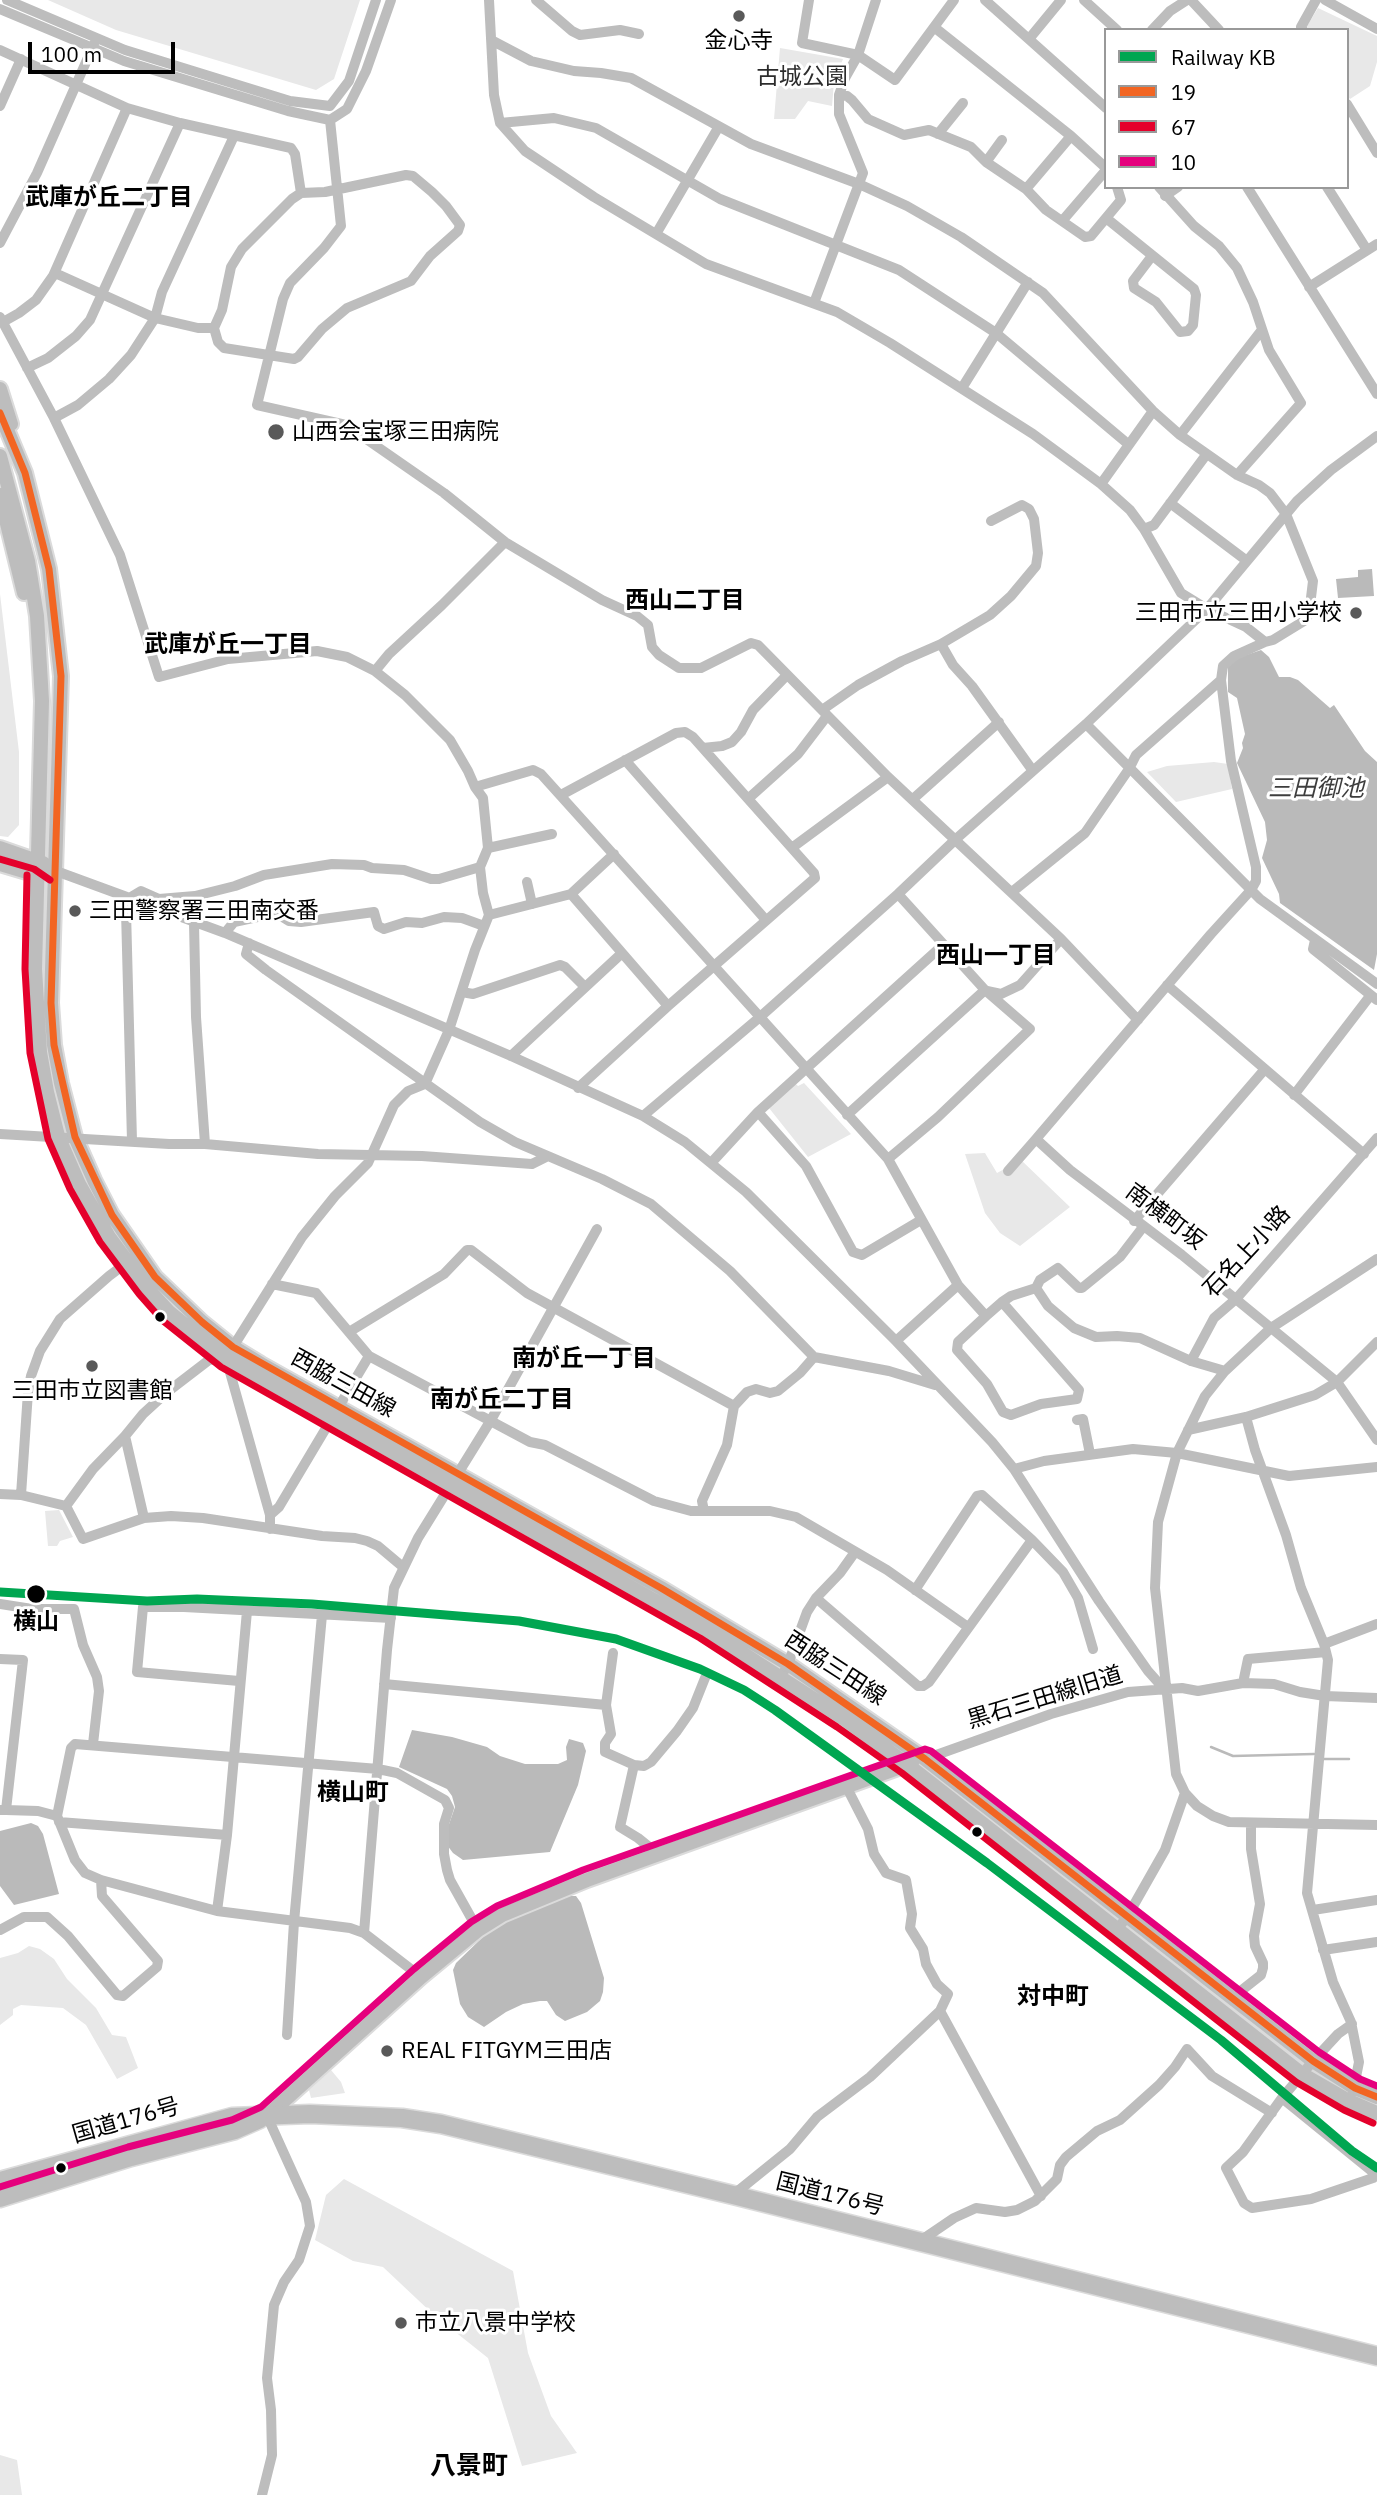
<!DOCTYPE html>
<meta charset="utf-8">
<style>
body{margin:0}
#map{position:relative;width:1377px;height:2495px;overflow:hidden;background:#fff;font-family:"IBM Plex Sans",sans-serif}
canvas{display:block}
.legend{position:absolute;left:1104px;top:28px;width:245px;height:161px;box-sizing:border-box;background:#fff;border:2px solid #999;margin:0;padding:9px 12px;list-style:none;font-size:21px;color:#000}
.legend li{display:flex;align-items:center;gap:14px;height:35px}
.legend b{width:35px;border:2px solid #999}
.scale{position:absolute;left:28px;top:42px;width:147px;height:32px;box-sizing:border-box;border:4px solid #000;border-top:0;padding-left:9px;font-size:21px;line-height:24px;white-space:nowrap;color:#000;-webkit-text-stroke:5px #fff;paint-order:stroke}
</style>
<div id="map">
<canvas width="1377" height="2495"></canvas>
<ul class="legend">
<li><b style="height:9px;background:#00a651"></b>Railway KB</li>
<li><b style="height:9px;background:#f26522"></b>19</li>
<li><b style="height:9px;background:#e4002b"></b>67</li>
<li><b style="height:9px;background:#e5007d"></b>10</li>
</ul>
<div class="scale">100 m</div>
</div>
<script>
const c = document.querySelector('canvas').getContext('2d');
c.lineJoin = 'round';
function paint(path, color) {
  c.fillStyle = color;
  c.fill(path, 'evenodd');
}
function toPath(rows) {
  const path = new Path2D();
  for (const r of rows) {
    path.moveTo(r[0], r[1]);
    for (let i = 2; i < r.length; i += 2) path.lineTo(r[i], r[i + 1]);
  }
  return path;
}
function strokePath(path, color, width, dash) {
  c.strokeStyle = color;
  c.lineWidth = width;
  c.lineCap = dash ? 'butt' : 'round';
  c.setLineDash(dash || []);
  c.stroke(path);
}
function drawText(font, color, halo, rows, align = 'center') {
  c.font = font + ' "IBM Plex Sans","Noto Sans JP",sans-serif';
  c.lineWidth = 6;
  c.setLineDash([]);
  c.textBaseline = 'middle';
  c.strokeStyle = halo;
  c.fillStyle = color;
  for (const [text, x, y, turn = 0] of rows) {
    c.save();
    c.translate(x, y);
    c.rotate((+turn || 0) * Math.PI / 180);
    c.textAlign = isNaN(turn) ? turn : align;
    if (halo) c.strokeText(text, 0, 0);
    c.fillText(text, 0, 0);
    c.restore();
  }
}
const green = toPath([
 [48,0,360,0,334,79,316,90,116,30],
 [1318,8,1377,36,1377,62,1370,86,1350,99,1347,95,1347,30,1309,30,1307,26],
 [780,48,843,59,834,82,832,106,808,101,795,119,774,119],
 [0,594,19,752,19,825,8,837,0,836],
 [1214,762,1228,764,1232,789,1176,802,1147,772,1167,766],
 [795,1083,798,1086,804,1083,851,1134,808,1157,769,1108],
 [985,1153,997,1173,1021,1160,1070,1207,1020,1246,1000,1233,985,1213,965,1154],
 [59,1510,73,1537,60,1541,57,1546,48,1546,45,1511],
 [29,1946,40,1949,54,1959,67,1979,96,2008,112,2035,126,2037,138,2068,117,2079,86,2025,63,2008,21,2005,13,2009,13,2015,0,2025,0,1958,18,1953],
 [331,2070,341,2082,345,2093,311,2098,309,2090],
 [344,2179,513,2271,528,2353,551,2416,577,2453,522,2466,488,2358,434,2315,383,2267,353,2261,315,2240,326,2195],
 [0,2455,17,2460,22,2495,0,2495]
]);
const water = toPath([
 [1372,569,1374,596,1338,598,1336,579,1358,577,1358,570],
 [1261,650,1269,657,1279,677,1290,677,1298,680,1330,708,1334,705,1365,751,1377,762,1377,954,1374,970,1280,903,1279,894,1262,858,1267,840,1265,822,1237,763,1243,748,1242,743,1245,734,1237,698,1228,692,1228,667,1232,660],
 [412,1730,452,1737,487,1747,500,1756,525,1764,558,1764,567,1760,566,1747,569,1739,583,1743,586,1751,578,1785,550,1852,463,1860,453,1853,447,1845,448,1827,455,1807,452,1796,447,1789,399,1767],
 [31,1823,38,1826,43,1834,59,1894,14,1905,0,1886,0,1831],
 [569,1896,576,1896,581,1903,604,1978,603,1992,600,2001,587,2012,565,2021,556,2015,547,2001,540,2001,523,2004,506,2012,484,2027,468,2017,460,2004,453,1970,456,1963,488,1932,519,1914]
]);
const stream = toPath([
 [1211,1747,1233,1756,1314,1754],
 [1324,1759,1349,1759]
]);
const minor = toPath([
 [7,0,125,50,290,101,330,106,349,81,376,0],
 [489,0,494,95,500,123,525,151,594,197,706,264,837,312,890,343,1033,434,1101,484,1130,510,1144,529,1181,593,1207,609,1246,627,1265,642,1234,656,1223,666,1221,680,1231,761,1256,867,1256,881,1251,890,1211,934,1036,1139,1070,1170,1182,1255,1337,1382,1377,1440],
 [536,0,572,31,580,35,620,30,639,34],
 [809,0,802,43,858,55,895,80,954,0],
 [985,0,1106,108],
 [1084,0,1117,30],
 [1191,0,1219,30],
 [1325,0,1377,29],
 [0,9,124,61,288,111,330,120,347,109,366,71,391,0],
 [934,27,1071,136,1106,168],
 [1152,30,1170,11,1187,0],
 [1303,30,1301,27,1316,0],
 [1029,39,1061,0],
 [493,41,531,61,574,71,601,73,631,78,751,144,859,184,907,206,961,237,1043,293,1153,411,1180,435,1237,475],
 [0,50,127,108,180,123,291,148,295,154,301,193],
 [839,95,847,96,852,100,868,119,904,135,929,130,971,147,986,162,1026,189,1046,210,1085,237,1091,236,1121,200,1117,187],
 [1347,104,1377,153],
 [0,106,21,59],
 [330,120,341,226,324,248,290,283,283,299,257,405,346,425,444,493,505,542,602,600,637,616,648,625,652,647,659,655,679,668,701,668,751,643,758,645,888,777,1061,939,1138,1020],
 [500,123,554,118,596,128,720,199,899,270,996,333,1128,444],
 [938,134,963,103],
 [986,162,1002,140],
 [406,175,413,176,432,192,446,206,460,225,458,231,430,256,411,281,347,308,322,329,298,357,294,359,224,348,218,342,214,328,222,310,231,267,242,249,292,199,301,193,325,192,406,175],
 [1159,187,1194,226,1219,246,1237,268,1253,302,1269,350,1301,403,1237,475,1259,485,1270,493,1286,514,1313,581,1309,614,1304,621,1273,640,1265,642],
 [1247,187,1377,394],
 [1327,187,1367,250],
 [1026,189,1071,136],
 [1165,196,1178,187],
 [1106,218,1194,289,1196,295,1193,325,1188,331,1180,332,1156,302,1134,288,1133,281,1152,256],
 [1063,220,1106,170],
 [656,234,718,128],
 [0,243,37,173,94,44],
 [55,273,155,318,198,328,214,328],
 [1309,287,1377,244],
 [814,303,863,173,839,114,839,95,845,78,858,55,876,0],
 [0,317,54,418,120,555,159,677,228,659,317,651,347,657,375,671,405,695,450,740,468,771,475,787,533,770,541,774,888,1159,958,1285,986,1316,1002,1302,1079,1390,1077,1399,1041,1404,1011,1415,1003,1412,987,1384,957,1350,958,1342,986,1316],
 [3,322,19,313,36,300,53,276,127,108],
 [27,368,48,358,76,336,90,320,180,123],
 [962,388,1028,282],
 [54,418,78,405,109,379,131,355,155,318,162,292,234,136],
 [1180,435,1261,331],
 [1101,484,1153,411],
 [1170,503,1247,561],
 [1144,529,1154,525,1206,455],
 [941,644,953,665,972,686,1033,771],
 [375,671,389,654,442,605,505,542],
 [822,710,858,685,902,661,941,644,990,615,1011,596,1036,566,1038,553,1034,519,1029,509,1022,505,991,521],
 [1086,724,1260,899,1377,984],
 [703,748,722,746,732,742,741,732,753,710,787,675],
 [625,760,765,919],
 [475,787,483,798,488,848,480,867,483,893,489,915],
 [561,795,676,733,685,732,693,737,814,873,815,878,668,1006],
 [749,798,798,754,827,716],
 [913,799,999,722],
 [793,847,888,777],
 [488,848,552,834],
 [37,875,56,871,225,933,511,1056,643,1116,685,1142,746,1192,896,1341,992,1442,1014,1469,1099,1601,1148,1671,1165,1690],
 [527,882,532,904],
 [1012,892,1085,833,1129,769,1136,755,1221,680],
 [571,894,614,854],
 [194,923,196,1017,205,1144],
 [225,933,234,922,276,913,289,921,301,922,374,912,378,926,384,929,406,922,422,923,444,917,462,918,484,926],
 [1315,940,1313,949,1377,1000],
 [249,943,246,954,266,970,480,1122,515,1142,602,1179,651,1204,730,1271,814,1357,889,1371,935,1385],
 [1167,985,1364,1154],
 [987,991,1001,994,1020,985,1061,939],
 [462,992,473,994,560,965,565,967,585,987],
 [511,1056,621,954],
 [1294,1095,1370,996],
 [758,1112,806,1166,853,1252,862,1255,921,1220],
 [847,1115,985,990],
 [643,1116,760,1017,898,894,956,839,1086,724,1207,609,1297,501,1331,470,1377,436],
 [0,1134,169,1144,205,1144,318,1154,422,1156,532,1164,546,1157],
 [132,1141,126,911,131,897,141,891,159,899,195,896,235,886,264,875,332,864,364,865,372,868,404,870,431,879,439,879,480,867],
 [888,1159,938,1117,1030,1029,985,990,898,894],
 [712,1162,758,1112,943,945],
 [1008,1171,1036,1139],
 [1134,1221,1265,1069],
 [1377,1259,1271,1328,1225,1371,1205,1396,1177,1453,1158,1522,1155,1588,1176,1774,1185,1793,1197,1806,1213,1816,1229,1822,1377,1825],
 [272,1284,316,1293,369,1356,530,1442,545,1445,654,1501,691,1511,770,1511,796,1517,887,1570,968,1627],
 [1036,1288,1040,1280,1058,1268,1079,1288,1082,1288,1120,1257,1143,1227],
 [1002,1302,1011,1296,1036,1288,1048,1306,1074,1328,1096,1337,1117,1336,1140,1338,1191,1361,1225,1371],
 [349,1332,444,1274,467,1250,471,1250,527,1293,734,1406],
 [896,1341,958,1285],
 [1191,1361,1214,1318,1236,1299,1377,1138],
 [1246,1417,1255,1450,1286,1535,1301,1588,1324,1644,1328,1660,1307,1893,1333,1982,1351,2022,1359,2062,1353,2092],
 [1077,1420,1083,1419,1090,1454],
 [1188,1430,1246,1417,1315,1395,1337,1382,1377,1342],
 [1014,1469,1044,1461,1133,1449,1177,1453,1289,1476,1377,1467],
 [0,1494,21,1495,66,1506,83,1539,144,1518,171,1516,203,1518,322,1536,355,1538,367,1541,378,1546,403,1567],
 [21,1495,28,1392,31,1376,40,1351,60,1319,109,1276,133,1258],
 [66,1506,93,1469,125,1436],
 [704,1511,702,1501,727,1445,734,1406,747,1392,756,1389,770,1393,778,1391,800,1373,814,1357],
 [270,1515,279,1507,369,1356],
 [144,1518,125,1436,143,1414,166,1393,209,1360,226,1358],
 [270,1529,270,1515,226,1358,302,1237,335,1196,368,1163,394,1105,408,1091,425,1084,449,1030,475,950,489,915,571,894,668,1006,578,1088],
 [915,1590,977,1496,982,1495,1032,1540,1063,1572,1078,1598,1093,1649],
 [816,1598,918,1686,923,1686,929,1682,1032,1540],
 [0,1604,32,1609,74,1609,83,1645,97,1677,99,1691,93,1744],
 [1324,1644,1377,1624],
 [0,1659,23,1660,6,1810,0,1810],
 [781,1677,788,1664,807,1612,816,1598,840,1573,855,1552],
 [239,1681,137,1672,143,1607,184,1607,391,1618],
 [1243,1683,1248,1659,1326,1652],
 [384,1684,606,1705,613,1653],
 [606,1705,611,1734,605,1743,605,1752,634,1765,644,1766,651,1762,677,1731,693,1708,705,1678],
 [925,1759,1051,1714,1128,1692,1182,1688,1198,1691,1243,1683,1274,1684,1300,1692,1325,1696,1377,1698],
 [634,1765,620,1827,638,1838,659,1855],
 [6,1810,38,1811,57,1816,75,1860,85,1873,101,1880,217,1911,350,1928,364,1933,421,1977],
 [57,1816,71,1748,75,1744,378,1769,397,1773,445,1800,449,1808,444,1824,444,1854,447,1870,450,1880,478,1930],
 [59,1822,227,1835],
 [1313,1910,1377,1900],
 [217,1911,227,1835,247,1611],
 [1118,1928,1127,1917,1165,1850,1185,1793],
 [0,1930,24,1917,47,1917,68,1936,117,1995,123,1996,157,1967,158,1961,102,1896,101,1880],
 [364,1933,387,1650,394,1588,418,1538,491,1420,597,1229],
 [1323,1950,1377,1942],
 [1235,2000,1242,1990,1261,1975,1263,1968,1263,1963,1255,1946,1254,1936,1260,1904,1251,1849,1251,1823],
 [940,2011,1041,2196],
 [287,2035,294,1922,322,1615],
 [1282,2098,1373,2172,1373,2178,1311,2199,1252,2208,1244,2203,1226,2168,1243,2152,1282,2098,1313,2061,1338,2034,1352,2024],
 [733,2195,790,2149,817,2117,870,2077,940,2011,948,1994,937,1984,926,1964,923,1949,910,1928,912,1914,906,1880,886,1873,874,1854,868,1829,847,1788],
 [922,2243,926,2237,954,2218,976,2208,1005,2212,1017,2210,1035,2201,1057,2179,1060,2165,1066,2157,1097,2131,1120,2120,1159,2085,1175,2067,1187,2049,1212,2076,1272,2113],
 [262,2495,272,2455,271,2410,267,2378,274,2305,284,2282,299,2260,310,2226,306,2202,267,2116]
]);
const major = toPath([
 [0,389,11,424],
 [0,413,25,473,49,569,61,676,51,1003,54,1045,61,1083,75,1137,94,1180,112,1215,155,1277,202,1322,233,1347,261,1364,661,1588,788,1664,925,1759,1313,2061,1355,2088,1377,2097],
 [0,456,28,561,37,616,42,701,35,969,40,1052,47,1092,58,1136,79,1184,109,1237,147,1288,169,1312,226,1358,705,1629,843,1718,908,1765,1302,2074,1349,2101,1377,2113],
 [0,495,24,593],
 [0,848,43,863],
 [0,864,37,875],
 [267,2116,421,1977,478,1930,502,1915,587,1880,912,1763]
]);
const highway = toPath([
 [0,2181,232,2117,310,2114,402,2118,441,2124,733,2195,1377,2356],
 [0,2198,131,2157,235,2130,260,2119]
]);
const bus1 = toPath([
 [0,413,25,473,49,569,61,676,51,1003,54,1045,75,1137,112,1215,155,1277,202,1322,233,1347,661,1588,788,1664,925,1759,1313,2061,1355,2088,1377,2097]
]);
const bus2 = toPath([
 [0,859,34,869,50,880],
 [27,875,25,969,30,1053,48,1139,70,1189,100,1242,139,1294,162,1320,221,1367,700,1638,837,1727,902,1773,1296,2082,1344,2110,1373,2123]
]);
const bus3 = toPath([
 [0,2187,128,2147,232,2120,261,2107,414,1969,471,1922,497,1906,583,1870,925,1749,931,1751,1319,2052,1360,2079,1377,2086]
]);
const rail1 = toPath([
 [0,1592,147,1601,197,1599,312,1604,519,1621,616,1639,700,1669,744,1690,775,1710,987,1863,1221,2040,1352,2151,1377,2168]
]);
const markers = [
 [739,16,7,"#595959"],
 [276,432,9,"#595959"],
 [1356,613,7,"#595959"],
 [75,911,7,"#595959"],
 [160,1317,6,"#000"],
 [92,1366,7,"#595959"],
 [36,1594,10,"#000"],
 [977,1832,6,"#000"],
 [387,2051,7,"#595959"],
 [61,2168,6,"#000"],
 [401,2323,7,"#595959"]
];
const poiNames = [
 ["金心寺",739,41,"center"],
 ["山西会宝塚三田病院",292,432],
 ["三田市立三田小学校",1342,613,"right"],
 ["三田警察署三田南交番",89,911],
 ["三田市立図書館",92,1391,"center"],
 ["REAL FITGYM三田店",401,2051],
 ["市立八景中学校",415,2323]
];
const parkNames = [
 ["古城公園",802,77]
];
const streetNames = [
 ["南横町坂",1165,1217,37],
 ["石名上小路",1247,1252,-47],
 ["西脇三田線",343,1384,29],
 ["西脇三田線",835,1669,33],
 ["黒石三田線旧道",1045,1698,-17],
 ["国道176号",126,2121,-16],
 ["国道176号",830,2195,14]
];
const stopNames = [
 ["横山",36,1622]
];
const neighbourhoodNames = [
 ["武庫が丘二丁目",109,198],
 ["西山二丁目",685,601],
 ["武庫が丘一丁目",228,645],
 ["西山一丁目",996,956],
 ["南が丘一丁目",584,1359],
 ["南が丘二丁目",502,1400],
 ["横山町",353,1793],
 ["対中町",1053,1997]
];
const waterNames = [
 ["三田御池",1316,789]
];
const quarterNames = [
 ["八景町",469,2466]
];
paint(green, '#e8e8e8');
paint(water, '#bababa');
strokePath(stream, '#bababa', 2.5);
strokePath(major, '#dbdbdb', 18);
strokePath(highway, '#dbdbdb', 21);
strokePath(minor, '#bdbdbd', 10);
strokePath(major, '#bdbdbd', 14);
strokePath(highway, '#bdbdbd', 18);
strokePath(bus1, '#f26522', 7);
strokePath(bus2, '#e4002b', 7);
strokePath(bus3, '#e5007d', 7);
strokePath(rail1, '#00a651', 9);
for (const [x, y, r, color] of markers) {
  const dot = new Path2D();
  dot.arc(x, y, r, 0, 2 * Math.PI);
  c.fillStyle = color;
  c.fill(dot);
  strokePath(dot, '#fff', 2.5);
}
drawText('23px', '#000', '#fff', poiNames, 'left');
drawText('23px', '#2c2c2c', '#fff', parkNames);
drawText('23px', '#000', '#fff', streetNames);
drawText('bold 23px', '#000', '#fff', stopNames);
drawText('bold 24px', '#000', '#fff', neighbourhoodNames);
drawText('italic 24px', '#3d3d3d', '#fff', waterNames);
drawText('bold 26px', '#000', '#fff', quarterNames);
</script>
